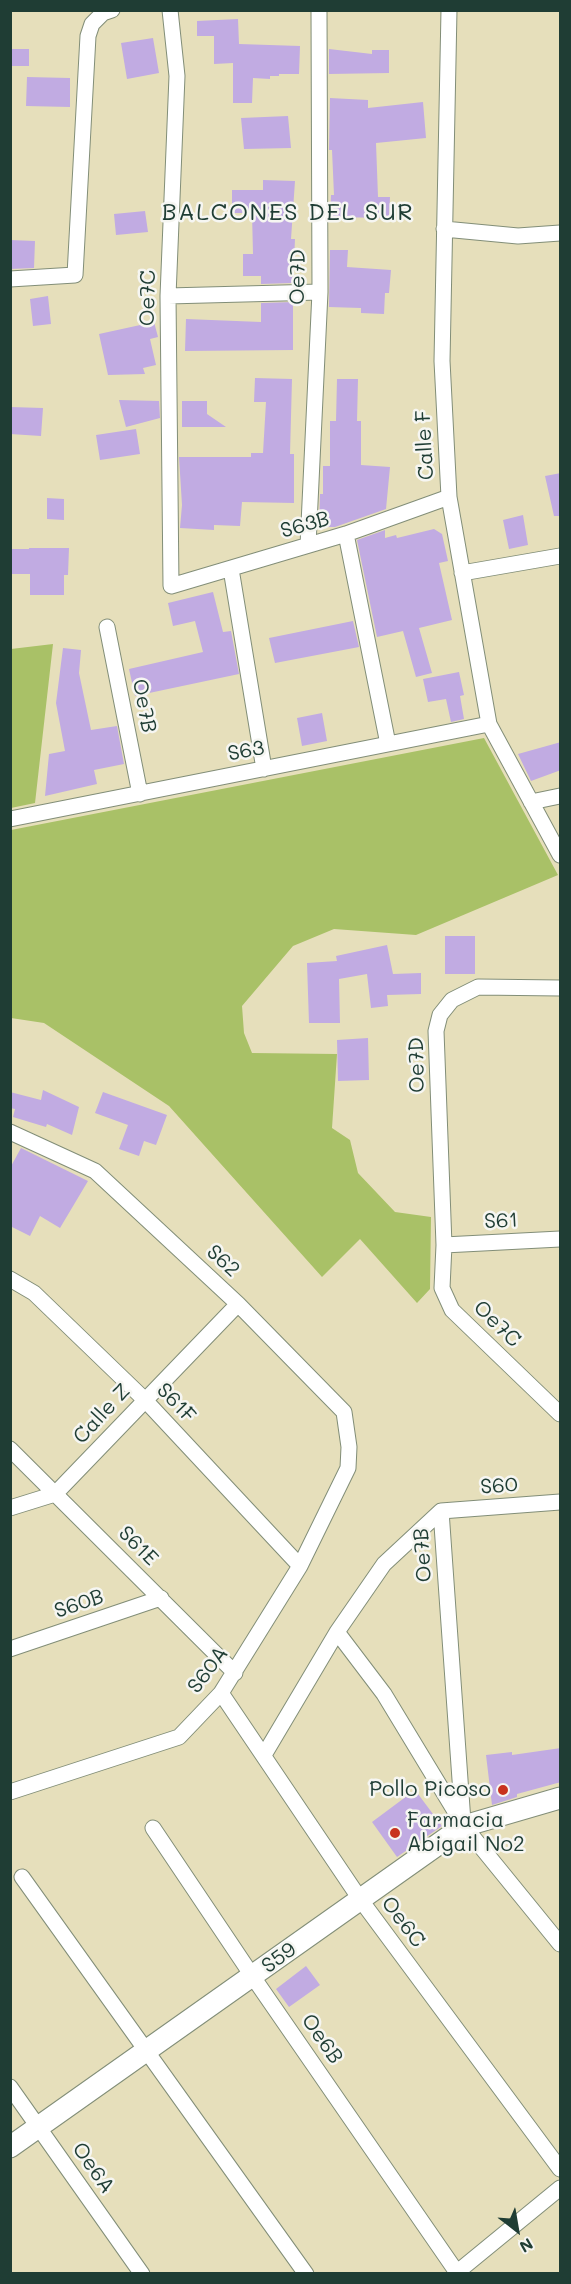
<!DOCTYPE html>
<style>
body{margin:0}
#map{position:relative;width:571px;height:2284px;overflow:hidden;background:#e6dfbb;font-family:Mali,sans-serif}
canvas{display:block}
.frame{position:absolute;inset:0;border:12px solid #1f3d34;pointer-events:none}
.north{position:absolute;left:487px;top:2200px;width:60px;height:60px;-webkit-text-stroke:4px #f6f6f2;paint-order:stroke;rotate:149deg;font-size:16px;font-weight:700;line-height:24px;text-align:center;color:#1f3d34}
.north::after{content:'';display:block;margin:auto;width:21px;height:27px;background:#1f3d34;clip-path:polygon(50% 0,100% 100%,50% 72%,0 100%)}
</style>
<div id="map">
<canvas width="571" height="2284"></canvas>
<div class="frame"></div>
<div class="north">N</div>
</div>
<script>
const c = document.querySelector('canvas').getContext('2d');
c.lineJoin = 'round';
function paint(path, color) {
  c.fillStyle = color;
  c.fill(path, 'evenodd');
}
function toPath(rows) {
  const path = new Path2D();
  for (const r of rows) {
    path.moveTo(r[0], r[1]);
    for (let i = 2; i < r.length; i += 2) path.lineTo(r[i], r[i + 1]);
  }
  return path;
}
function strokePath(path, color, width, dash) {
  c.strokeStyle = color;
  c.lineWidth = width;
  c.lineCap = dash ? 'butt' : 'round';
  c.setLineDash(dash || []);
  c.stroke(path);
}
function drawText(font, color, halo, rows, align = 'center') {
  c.font = font + ' Mali,sans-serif';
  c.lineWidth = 5;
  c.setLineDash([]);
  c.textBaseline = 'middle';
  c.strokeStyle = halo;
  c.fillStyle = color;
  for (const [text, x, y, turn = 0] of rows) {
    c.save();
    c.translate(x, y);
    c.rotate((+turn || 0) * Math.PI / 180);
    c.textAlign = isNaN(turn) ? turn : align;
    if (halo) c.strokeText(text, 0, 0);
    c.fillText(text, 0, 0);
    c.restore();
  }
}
const green = toPath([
 [53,644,35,803,11,808,11,649],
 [484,738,558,875,416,935,334,929,293,946,242,1006,244,1033,252,1053,337,1054,332,1128,350,1140,358,1173,395,1212,431,1217,430,1289,417,1303,360,1239,322,1277,169,1106,44,1023,11,1018,11,830]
]);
const building = toPath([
 [238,19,239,44,300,46,299,74,279,74,279,76,270,76,270,79,253,78,252,103,233,103,233,63,214,64,214,36,197,36,197,21],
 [153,38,159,73,127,79,121,43],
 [10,49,29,49,29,66,10,66],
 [329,49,372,54,372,50,389,50,389,73,329,74],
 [27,77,70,78,70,107,26,106],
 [330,98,368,100,368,108,423,102,426,138,376,143,378,197,390,197,389,218,330,217,331,195,334,195,332,150,329,150],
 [288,116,291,148,244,149,241,118],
 [263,180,295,181,291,239,295,239,293,283,261,284,261,276,243,276,243,254,253,254,252,213,232,213,232,190,263,190],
 [145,211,148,232,116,235,114,214],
 [10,240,35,241,34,268,10,269],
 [330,250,348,250,347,267,391,270,389,293,385,293,384,314,361,313,361,308,329,307],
 [48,296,51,324,33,326,30,299],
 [293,302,293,350,185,351,186,319,261,322,261,303],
 [154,322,158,337,150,339,156,365,143,368,145,374,108,375,99,334],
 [255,378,292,379,290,454,294,454,294,503,242,502,240,526,214,525,214,530,180,528,182,505,179,457,251,457,251,453,263,453,266,402,254,402],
 [337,379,358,379,357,421,361,421,361,465,390,467,386,509,335,527,319,527,320,494,323,494,323,466,330,466,330,421,336,421],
 [119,400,159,401,160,418,126,427],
 [182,401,207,401,207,414,226,427,182,427],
 [10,407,43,408,41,436,10,434],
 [136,429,140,454,100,460,96,435],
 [561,473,561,516,554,516,545,476],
 [47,498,64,499,64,520,47,519],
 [523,515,528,545,509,549,503,520],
 [434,529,442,534,448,561,439,563,452,620,419,628,432,673,416,677,403,631,377,637,357,540,385,530,385,538,396,535,397,538],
 [29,548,69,548,68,575,64,575,64,595,30,595,30,574,11,574,12,549,29,549],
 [213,592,223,632,231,631,239,674,135,696,129,669,203,652,195,621,173,626,168,603],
 [353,621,359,647,275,663,269,638],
 [63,648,81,650,79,673,91,730,117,726,124,764,94,770,97,784,45,796,49,754,65,751,56,703],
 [459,672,464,695,460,696,464,719,451,722,446,699,428,702,423,679],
 [322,713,327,741,302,746,297,718],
 [561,742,561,770,531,781,518,754],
 [445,936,475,936,475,974,445,974],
 [387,945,393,974,421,973,421,994,387,995,388,1006,371,1008,367,974,339,979,340,1023,309,1023,307,963,337,961,336,956],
 [368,1038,369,1080,338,1081,337,1040],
 [43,1090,79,1107,72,1135,47,1124,46,1127,13,1117,15,1109,10,1108,10,1092,41,1100],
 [103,1092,167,1115,156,1145,144,1141,139,1156,119,1149,128,1125,95,1113],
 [21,1148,88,1181,60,1228,40,1216,30,1236,10,1226,10,1168],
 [561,1748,561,1782,517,1794,517,1797,492,1805,486,1755,512,1752,512,1755],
 [415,1790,442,1826,397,1857,372,1822],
 [306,1966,320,1985,289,2007,276,1989]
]);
const street = toPath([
 [170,10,177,76,168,296,171,586,346,534,449,497],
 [449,10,442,361,449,497,489,724,560,855],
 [444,229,518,236,560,233],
 [10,279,75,275,88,36,92,24,103,13,112,10],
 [168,296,320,292],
 [346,534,388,744],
 [308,545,320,292,319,10],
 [231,569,264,769],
 [462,573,560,556],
 [107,627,140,794],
 [531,802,560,796],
 [10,819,489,724],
 [560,988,478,987,452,1000,440,1015,436,1031,444,1245,442,1288,452,1310,560,1414],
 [10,1132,95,1171,238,1304,344,1412,349,1447,348,1468,300,1566,221,1693,179,1737,10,1792],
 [444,1245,560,1239],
 [10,1279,34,1293,144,1399,300,1566],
 [10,1449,235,1673],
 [10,1508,55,1494,238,1304],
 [441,1511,463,1822],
 [441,1511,560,1502],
 [337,1632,384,1694,464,1826,560,1944],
 [10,1649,161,1598],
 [221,1693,360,1899,560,2169],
 [264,1755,337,1632,384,1564,441,1511],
 [153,1828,253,1977,458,2274],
 [22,1877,306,2274],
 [10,2087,142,2274],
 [455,2274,560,2188]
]);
const secondary = toPath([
 [10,2147,464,1826,560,1798]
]);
const markers = [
 [503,1790,6,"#c8321e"],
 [395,1833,6,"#c8321e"]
];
const streetNames = [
 ["Oe7D",298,277,-89],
 ["Oe7C",148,298,-89],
 ["Calle F",425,445,-93],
 ["S63B",305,525,-16],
 ["Oe7B",144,706,79],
 ["S63",246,751,-11],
 ["Oe7D",417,1065,-91],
 ["S61",501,1221,-3],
 ["S62",223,1261,43],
 ["Oe7C",497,1324,44],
 ["S61F",176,1403,46],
 ["Calle Z",102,1414,-47],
 ["S60",499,1486,-4],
 ["S61E",138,1546,45],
 ["Oe7B",423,1555,-94],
 ["S60B",79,1604,-19],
 ["S60A",208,1670,-53],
 ["Oe6C",403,1922,53],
 ["S59",279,1958,-36],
 ["Oe6B",322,2039,55],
 ["Oe6A",93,2168,55]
];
const poiNames = [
 ["Pollo Picoso",491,1790],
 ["Farmacia",407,1821,"left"],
 ["Abigail No2",407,1845,"left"]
];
const quarterNames = [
 ["BALCONES DEL SUR",288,213]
];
paint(green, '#a9c167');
paint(building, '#c1abe2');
strokePath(street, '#828e78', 17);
strokePath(secondary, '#828e78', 23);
strokePath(street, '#fff', 15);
strokePath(secondary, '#fff', 21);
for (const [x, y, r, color] of markers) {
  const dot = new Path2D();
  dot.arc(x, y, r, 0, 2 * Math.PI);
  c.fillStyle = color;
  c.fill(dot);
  strokePath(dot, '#f6f6f2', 2);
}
drawText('21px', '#1f3d34', '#f6f6f2', streetNames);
drawText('21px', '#1f3d34', '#f6f6f2', poiNames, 'right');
c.letterSpacing = '1.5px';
drawText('24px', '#1f3d34', '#f6f6f2', quarterNames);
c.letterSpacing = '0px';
</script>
